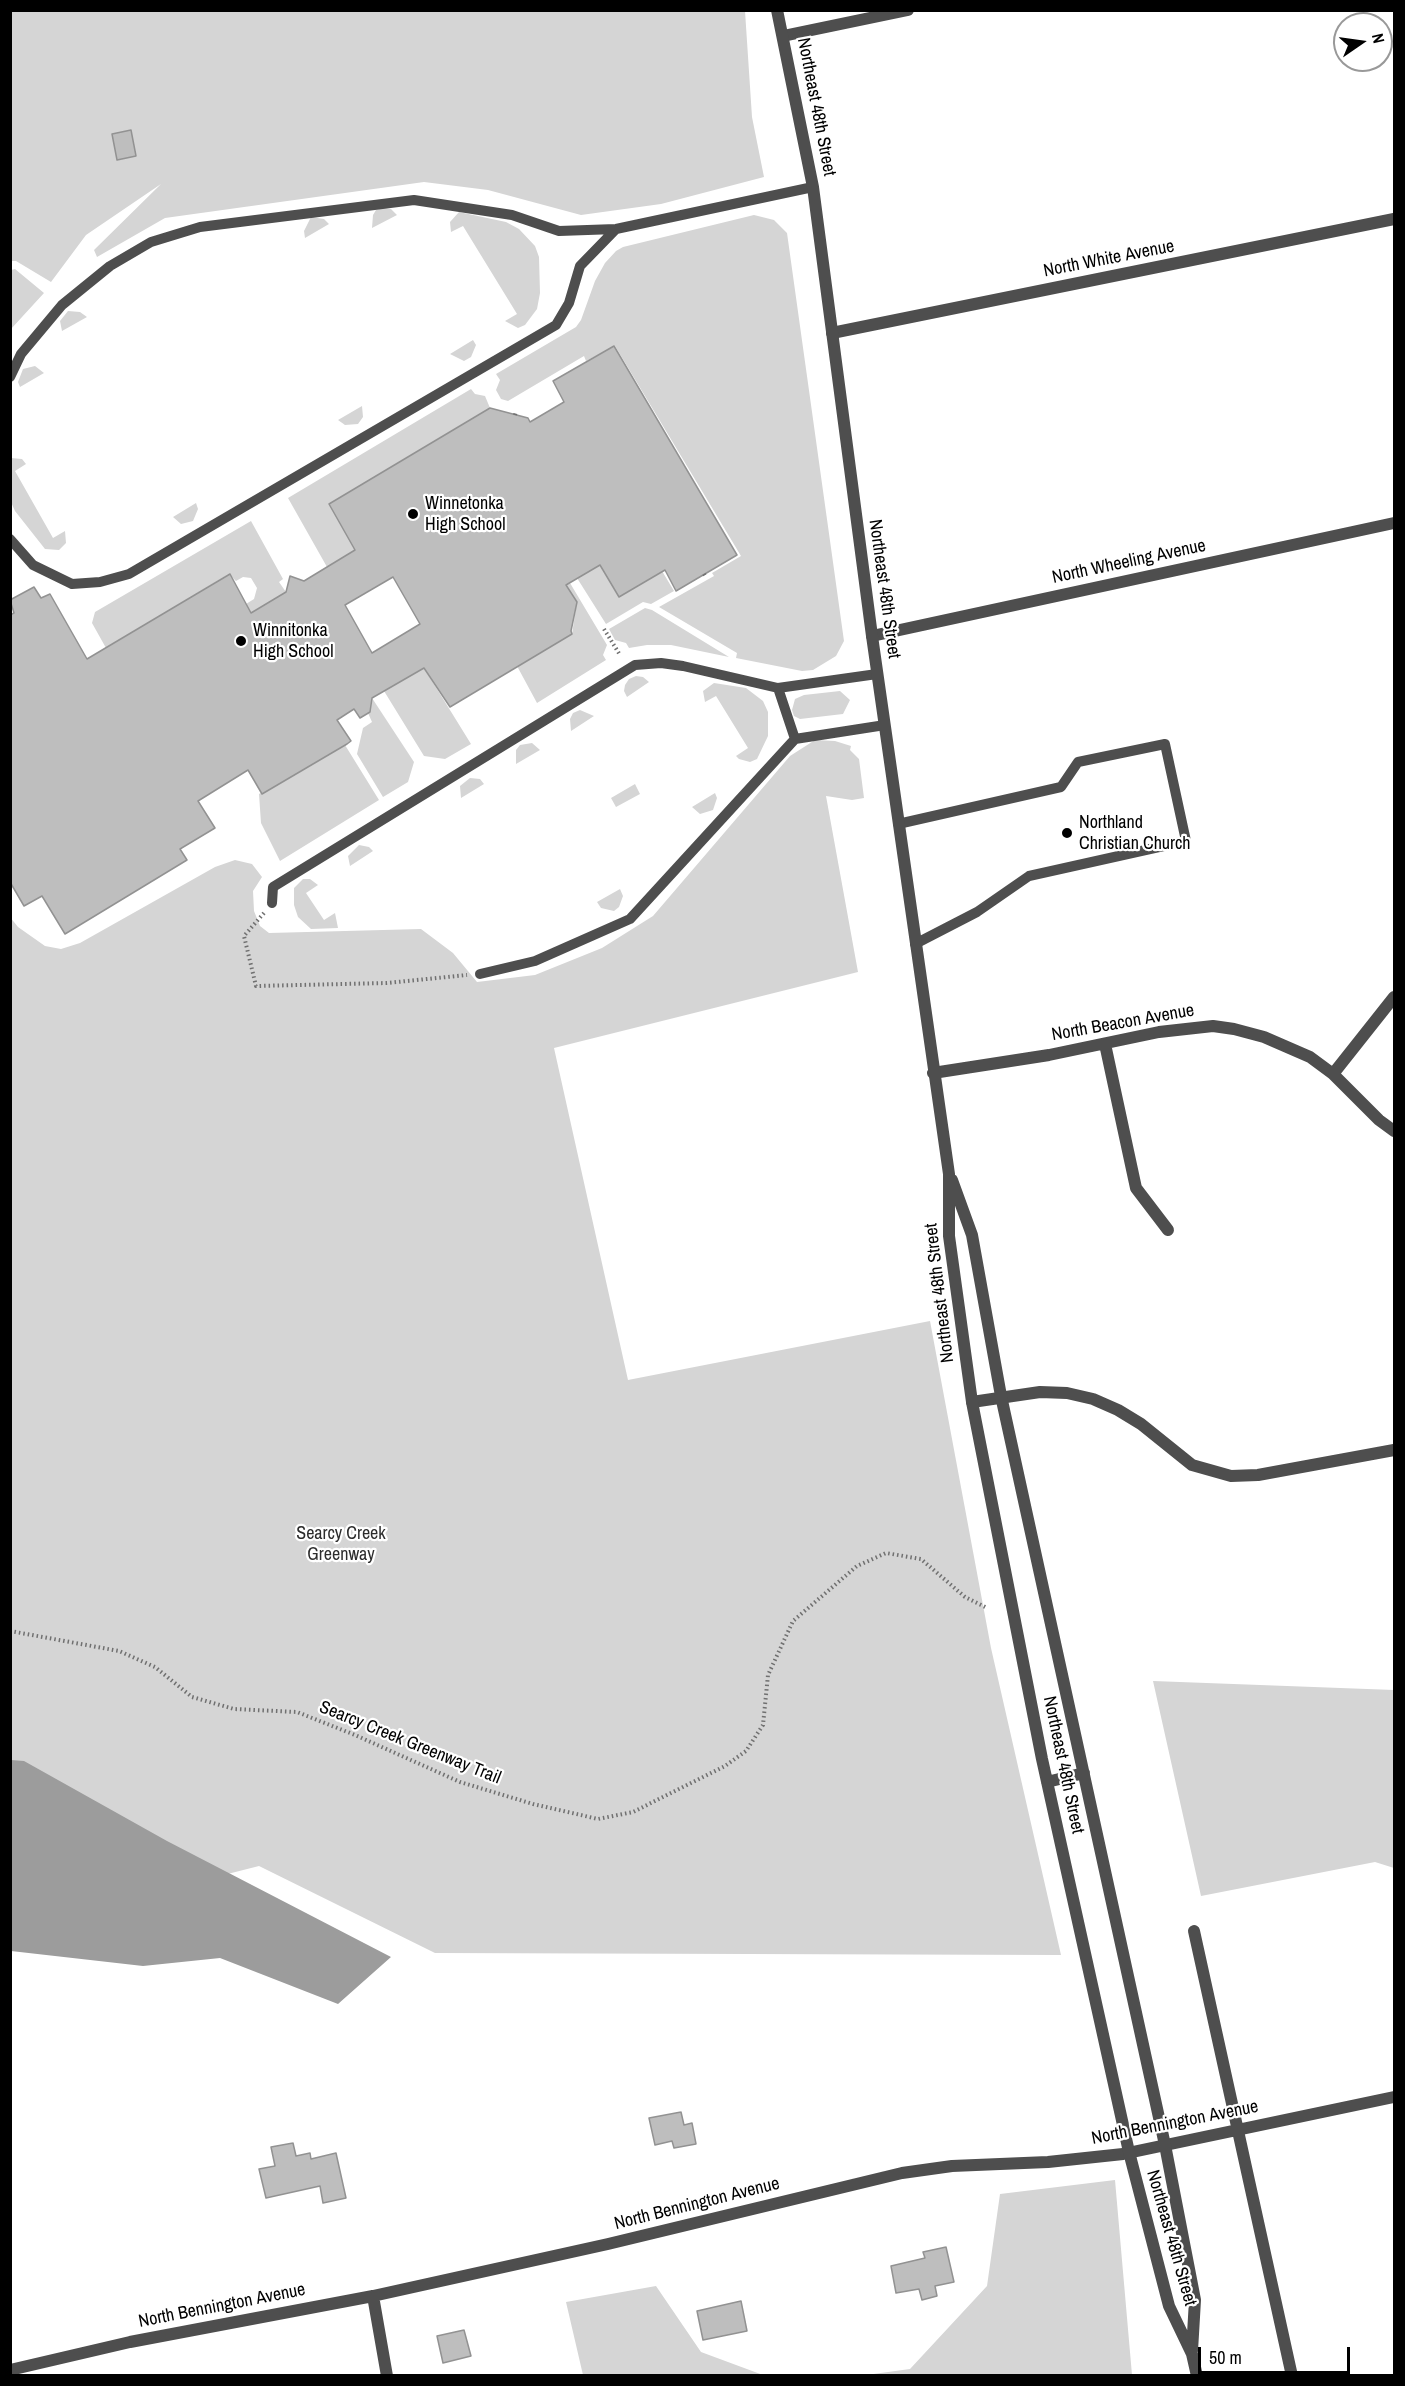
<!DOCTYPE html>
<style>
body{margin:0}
#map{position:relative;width:1405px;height:2386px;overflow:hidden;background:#fff;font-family:"Archivo Narrow",sans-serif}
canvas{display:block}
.frame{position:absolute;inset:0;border:12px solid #000;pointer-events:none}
.north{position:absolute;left:1333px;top:12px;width:60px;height:60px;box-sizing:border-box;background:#fff;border:2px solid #999;border-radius:50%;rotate:77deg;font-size:16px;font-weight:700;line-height:24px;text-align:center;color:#000}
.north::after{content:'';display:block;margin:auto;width:21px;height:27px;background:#000;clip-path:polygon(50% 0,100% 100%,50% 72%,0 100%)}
.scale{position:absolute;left:1198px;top:2347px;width:152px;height:27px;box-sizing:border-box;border:3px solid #000;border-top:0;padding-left:8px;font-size:18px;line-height:21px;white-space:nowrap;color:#000;-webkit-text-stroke:4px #fff;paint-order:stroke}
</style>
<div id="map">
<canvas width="1405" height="2386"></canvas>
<div class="frame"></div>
<div class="north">N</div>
<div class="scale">50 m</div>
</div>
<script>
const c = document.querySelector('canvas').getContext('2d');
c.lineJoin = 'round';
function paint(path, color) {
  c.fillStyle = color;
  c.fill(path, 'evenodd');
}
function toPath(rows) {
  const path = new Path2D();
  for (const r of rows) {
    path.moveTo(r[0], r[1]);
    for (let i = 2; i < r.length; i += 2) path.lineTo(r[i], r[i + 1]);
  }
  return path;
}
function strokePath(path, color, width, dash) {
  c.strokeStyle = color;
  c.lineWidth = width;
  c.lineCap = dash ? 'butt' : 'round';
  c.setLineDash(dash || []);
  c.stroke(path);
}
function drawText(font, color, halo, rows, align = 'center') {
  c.font = font + ' "Archivo Narrow",sans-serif';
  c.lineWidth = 4.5;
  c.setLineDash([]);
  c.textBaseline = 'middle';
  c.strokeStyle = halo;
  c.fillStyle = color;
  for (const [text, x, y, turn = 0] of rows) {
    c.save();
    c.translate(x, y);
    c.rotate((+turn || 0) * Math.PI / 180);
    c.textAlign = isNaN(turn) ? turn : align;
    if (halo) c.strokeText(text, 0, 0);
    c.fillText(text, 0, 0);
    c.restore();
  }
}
const green = toPath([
 [11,11,745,11,752,117,764,177,661,204,581,215,488,190,424,182,165,218,97,257,94,250,161,184,86,235,51,282,16,261,11,261],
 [383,208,391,209,397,215,372,228,373,215,376,210],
 [459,212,506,222,519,229,535,246,539,257,540,293,537,309,525,325,518,328,505,321,517,314,463,226,451,232,450,222],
 [754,215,774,220,787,233,844,641,836,656,813,670,802,671,736,658,737,653,659,607,714,576,712,573,741,556,615,346,586,361,584,356,508,401,501,399,496,390,500,380,496,374,576,327,581,320,595,281,605,263,616,251,623,247],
 [311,217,324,219,329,224,305,238,304,231],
 [15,269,44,293,11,329,11,270],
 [68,311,80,312,87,317,62,331,60,321],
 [473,340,476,345,471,357,464,361,450,354],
 [35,366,44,373,20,387,18,382,23,369],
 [471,389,475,394,485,396,490,408,329,504,355,550,327,567,288,498],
 [362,406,363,417,358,424,345,425,338,420],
 [11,458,22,459,26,464,15,471,53,538,65,531,66,543,59,550,45,549,15,511,11,502],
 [196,503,198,509,193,521,181,524,173,517],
 [251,521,283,579,279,582,286,592,251,613,246,604,254,599,257,588,251,578,243,577,236,581,229,574,106,648,92,623,95,612],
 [600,565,662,571,674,591,651,604,643,602,606,624,577,578],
 [570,583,607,645,603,655,606,660,537,703,517,666,572,634,577,602,566,585],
 [645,608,652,610,729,657,671,645,647,645,629,648,626,643,615,640,609,629],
 [424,668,471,744,445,759,424,756,384,691],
 [636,676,643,677,649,682,627,697,624,691,625,685,629,679],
 [714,683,746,688,763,701,768,712,768,736,757,759,750,762,739,759,736,756,748,748,716,696,705,702,703,691],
 [840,691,850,700,843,714,800,719,794,716,792,710,795,699,804,695],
 [372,698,414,762,408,782,383,797,357,754,363,728,372,722,368,713],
 [580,710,594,716,571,731,570,719,573,713],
 [815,740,835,741,851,746,850,750,859,759,864,798,852,800,826,796,858,972,554,1048,628,1380,930,1321,991,1648,1061,1955,435,1953,259,1866,11,1929,10,917,18,927,45,946,61,949,80,943,215,867,235,860,252,864,262,877,253,891,254,911,260,926,269,933,421,929,453,953,477,982,535,975,602,948,653,916,790,756],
 [532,743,540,750,516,764,516,750,520,745],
 [345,745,379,800,280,861,261,823,259,794],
 [470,778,480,779,484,784,461,798,460,786],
 [635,784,640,794,616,807,611,798],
 [715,793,717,798,713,810,700,814,692,807],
 [359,845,369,847,373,851,350,866,348,856],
 [303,879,310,879,318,885,306,893,324,920,335,913,338,928,311,929,298,917,294,905,294,888],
 [620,889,623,896,619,907,614,911,601,908,597,902],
 [1153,1681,1394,1690,1394,1868,1375,1862,1201,1896],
 [1115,2180,1132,2375,866,2375,910,2369,987,2286,1000,2194],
 [656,2286,701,2352,763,2375,583,2375,566,2302]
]);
const water = toPath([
 [11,1760,24,1761,167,1841,391,1957,338,2004,220,1958,143,1966,11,1951]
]);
const building = toPath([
 [131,130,136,156,117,160,112,134,131,130],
 [614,346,737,555,676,591,665,570,619,597,600,565,566,585,577,602,571,631,572,634,450,707,424,668,372,698,370,712,360,718,354,709,337,720,351,741,347,744,262,794,248,770,198,801,215,828,180,849,187,860,65,934,42,896,24,906,10,882,10,615,14,613,10,600,34,587,41,598,50,594,87,659,230,574,251,613,286,592,290,576,304,581,355,550,329,504,490,408,528,418,530,422,564,402,553,381,614,346],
 [393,577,420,624,372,653,345,605,393,577],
 [681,2112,684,2125,692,2123,696,2144,674,2148,672,2141,655,2145,649,2118,681,2112],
 [293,2143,296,2156,310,2153,311,2159,336,2153,346,2198,323,2203,320,2186,266,2198,259,2169,275,2166,271,2147,293,2143],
 [946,2247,954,2282,935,2286,937,2296,922,2300,919,2289,896,2293,891,2266,925,2258,923,2252,946,2247],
 [741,2301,747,2331,703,2340,697,2311,741,2301],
 [464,2330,471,2356,443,2363,437,2336,464,2330]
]);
const path = toPath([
 [515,415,516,411],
 [704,574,706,577],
 [604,629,620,655],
 [264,913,244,936,256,986,387,983,467,975],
 [10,1631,119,1651,155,1667,192,1697,234,1709,297,1712,355,1735,460,1782,533,1804,598,1819,633,1812,725,1766,746,1751,763,1725,768,1675,793,1621,857,1566,886,1553,921,1559,965,1597,987,1608]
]);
const service = toPath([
 [10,377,21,354,62,305,110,266,151,242,200,227,414,200,512,215,559,231,616,229,813,187],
 [10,539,33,565,72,584,100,582,129,574,556,325,569,303,580,266,616,229],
 [778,688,795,739],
 [898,824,1061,787,1078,762,1165,744,1186,841,1029,876,977,912,915,944],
 [272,903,273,887,635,665,661,663,683,666,778,688,877,674],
 [480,974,535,961,630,919,795,739,885,725]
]);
const minor = toPath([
 [783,36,908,10],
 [832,333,1394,219],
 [872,636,1394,523],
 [1105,1044,1136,1188,1168,1230],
 [933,1073,1049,1055,1159,1032,1213,1026,1234,1029,1264,1037,1310,1057,1333,1074,1379,1120,1394,1131],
 [1333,1074,1394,997],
 [972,1402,1040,1392,1067,1393,1093,1399,1118,1410,1141,1424,1192,1465,1231,1476,1258,1475,1394,1450],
 [1194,1931,1292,2376],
 [373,2296,387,2376],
 [10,2370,130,2342,373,2296,608,2244,902,2173,952,2166,1048,2162,1123,2154,1394,2097]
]);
const tertiary = toPath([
 [777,10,813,187,872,636,949,1174,949,1236,972,1402,1042,1759,1129,2152,1169,2306,1192,2354,1197,2376],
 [952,1180,972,1235,1001,1396,1165,2145,1195,2300,1192,2351],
 [1047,1782,1084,1773]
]);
const markers = [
 [413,514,6,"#000"],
 [241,641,6,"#000"],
 [1067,833,6,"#000"]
];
const streetNames = [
 ["Northeast 48th Street",816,107,79],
 ["North White Avenue",1109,259,-11],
 ["North Wheeling Avenue",1129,562,-12],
 ["Northeast 48th Street",884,589,82],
 ["North Beacon Avenue",1123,1023,-10],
 ["Northeast 48th Street",940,1293,-97],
 ["Searcy Creek Greenway Trail",410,1743,22],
 ["Northeast 48th Street",1063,1765,78],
 ["North Bennington Avenue",1175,2123,-11],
 ["North Bennington Avenue",697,2204,-14],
 ["Northeast 48th Street",1171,2238,74],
 ["North Bennington Avenue",222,2306,-11]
];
const poiNames = [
 ["Winnetonka",425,504],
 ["High School",425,525],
 ["Winnitonka",253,631],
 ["High School",253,652],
 ["Northland",1079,823],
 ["Christian Church",1079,844]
];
const parkNames = [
 ["Searcy Creek",341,1534],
 ["Greenway",341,1555]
];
paint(green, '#d5d5d5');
paint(water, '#9c9c9c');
paint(building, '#bebebe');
strokePath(building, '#929292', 1.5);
strokePath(path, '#707070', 4, [1.5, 3]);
strokePath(service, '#4e4e4e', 10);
strokePath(minor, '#4e4e4e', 12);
strokePath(tertiary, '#4e4e4e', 12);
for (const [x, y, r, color] of markers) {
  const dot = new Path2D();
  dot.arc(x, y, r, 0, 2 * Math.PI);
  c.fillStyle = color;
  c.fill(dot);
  strokePath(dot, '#fff', 2);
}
drawText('18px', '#000', '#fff', streetNames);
drawText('18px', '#000', '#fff', poiNames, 'left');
drawText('18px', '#2c2c2c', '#fff', parkNames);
</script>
